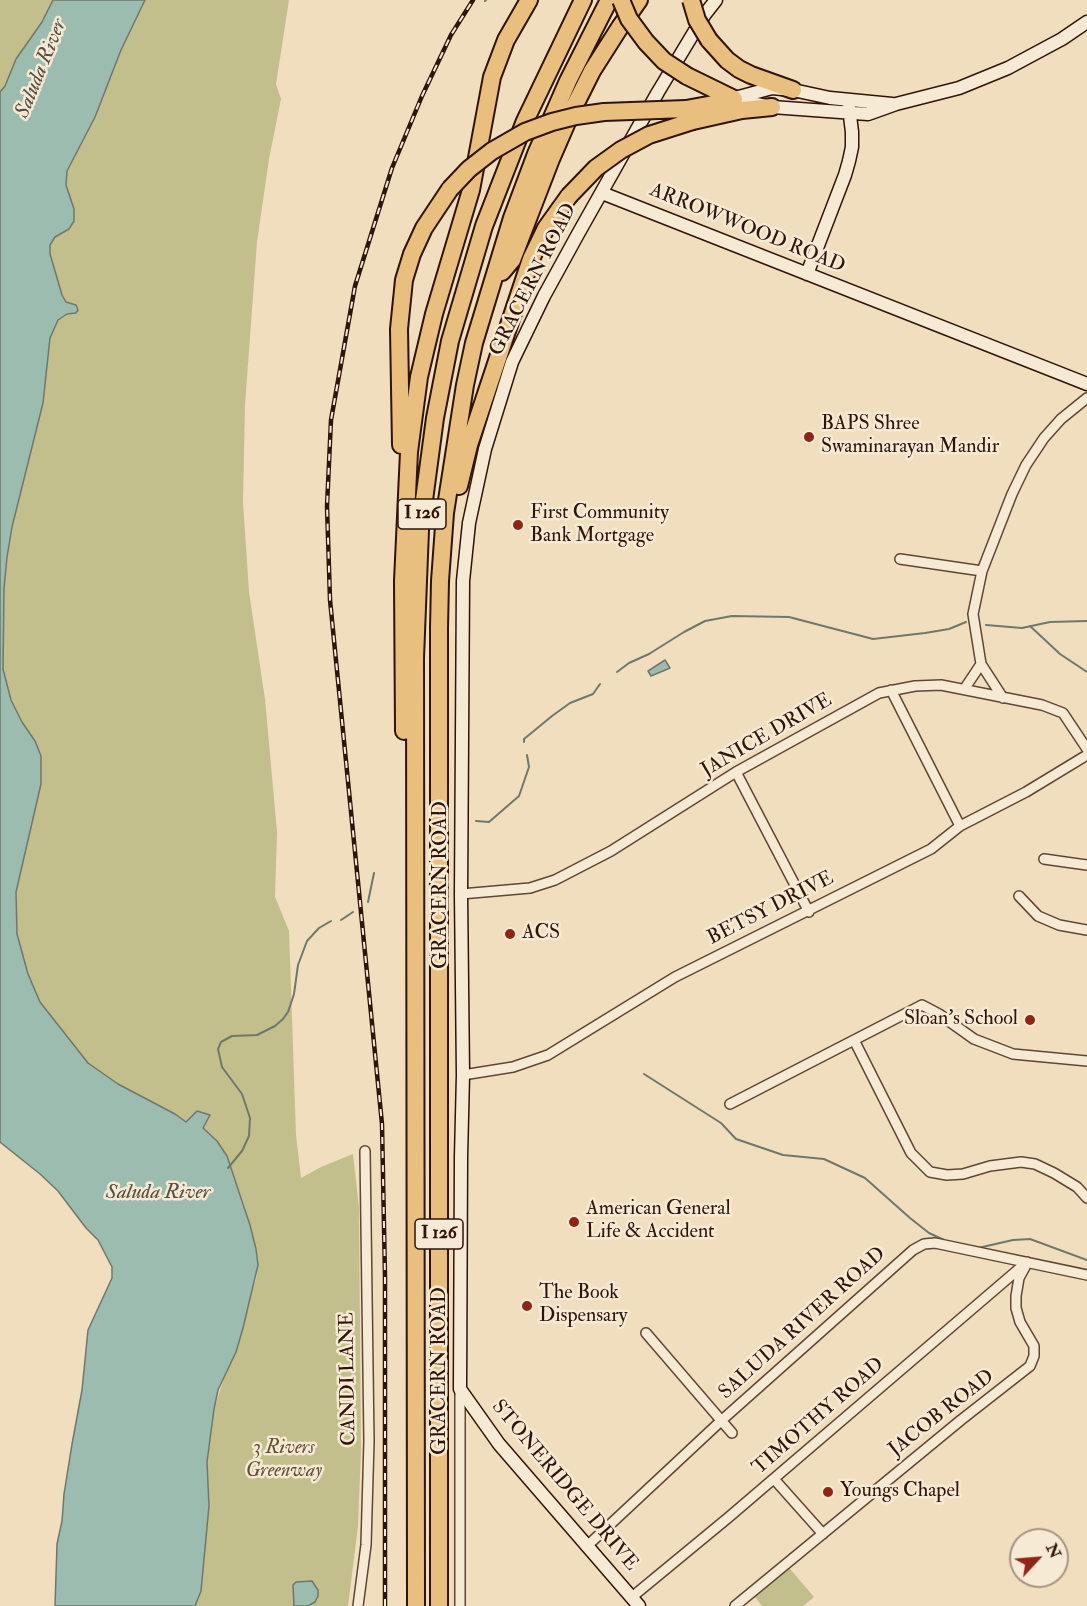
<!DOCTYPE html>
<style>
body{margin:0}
#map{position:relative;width:1087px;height:1606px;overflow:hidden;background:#f1debe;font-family:"IM FELL Double Pica",serif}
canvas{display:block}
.north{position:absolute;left:1009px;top:1528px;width:60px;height:60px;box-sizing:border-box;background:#f6ead5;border:2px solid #a79483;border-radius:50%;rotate:64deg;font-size:16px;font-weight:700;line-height:24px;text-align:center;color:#301309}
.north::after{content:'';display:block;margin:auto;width:21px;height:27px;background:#8f2418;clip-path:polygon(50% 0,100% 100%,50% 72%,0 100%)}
</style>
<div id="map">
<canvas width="1087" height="1606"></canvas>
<div class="north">N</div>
</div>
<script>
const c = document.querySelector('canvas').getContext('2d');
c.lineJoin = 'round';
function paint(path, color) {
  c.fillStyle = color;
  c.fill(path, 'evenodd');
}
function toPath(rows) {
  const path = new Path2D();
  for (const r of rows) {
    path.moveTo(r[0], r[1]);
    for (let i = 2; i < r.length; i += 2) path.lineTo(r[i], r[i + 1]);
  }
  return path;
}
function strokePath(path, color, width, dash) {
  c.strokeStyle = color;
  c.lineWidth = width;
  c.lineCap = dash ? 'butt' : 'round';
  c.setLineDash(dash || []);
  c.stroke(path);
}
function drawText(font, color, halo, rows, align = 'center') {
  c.font = font + ' "IM FELL Double Pica",serif';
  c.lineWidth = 5;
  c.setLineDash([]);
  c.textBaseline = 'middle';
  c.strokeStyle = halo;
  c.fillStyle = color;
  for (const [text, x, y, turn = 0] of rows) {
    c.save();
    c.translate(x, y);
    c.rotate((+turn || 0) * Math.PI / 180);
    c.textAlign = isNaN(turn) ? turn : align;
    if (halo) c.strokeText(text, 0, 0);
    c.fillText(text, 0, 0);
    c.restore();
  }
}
const green = toPath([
 [0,0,53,0,42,22,16,59,5,86,0,92],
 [145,0,289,0,276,84,281,99,269,159,257,242,245,405,243,502,249,592,265,699,277,832,275,897,289,931,296,1135,301,1178,321,1167,353,1154,359,1208,361,1451,358,1526,348,1606,195,1606,201,1591,209,1506,207,1462,214,1409,256,1279,258,1265,256,1249,245,1207,229,1162,222,1148,202,1128,187,1122,175,1114,118,1084,88,1063,40,1002,28,974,17,934,16,892,41,784,41,756,35,741,22,722,11,700,3,669,4,589,7,557,12,527,43,403,50,338,58,320,67,314,76,313,76,305,66,302,62,295,50,254,50,245,55,237,69,228,74,221,74,209,66,185,67,171,95,117,121,50],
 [786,1564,814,1597,803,1606,762,1606,751,1592]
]);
const water = toPath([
 [53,0,145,0,121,50,95,117,67,171,66,185,74,209,74,221,69,229,55,237,50,245,50,254,62,295,66,302,76,305,78,310,76,313,67,314,58,320,50,338,43,403,12,527,7,557,4,589,3,669,11,700,22,722,35,741,41,756,41,784,16,892,17,934,28,974,40,1002,88,1063,118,1084,175,1114,186,1122,197,1111,210,1115,203,1128,217,1141,227,1156,250,1225,256,1249,258,1265,243,1328,236,1352,218,1390,214,1409,207,1462,209,1506,201,1591,195,1606,55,1606,57,1544,62,1521,64,1494,72,1444,82,1390,88,1330,112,1278,112,1267,98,1240,86,1228,58,1191,40,1174,0,1142,0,92,5,86,16,59,42,22,53,0],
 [665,660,670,668,651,676,648,671,665,660],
 [312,1581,318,1590,318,1596,315,1602,308,1606,294,1606,293,1585,296,1582,312,1581]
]);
const stream = toPath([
 [485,1,486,0],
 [986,625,1022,628,1050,622,1087,621],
 [1030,626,1060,654,1087,672],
 [617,672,629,663,649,654,684,632,705,621,732,616,789,617,873,639,925,633,949,629,966,622],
 [524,742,524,739,552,716,570,703,593,694,600,684],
 [476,821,489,822,519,796,529,767,527,755],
 [368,902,374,873],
 [341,920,353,912],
 [644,1074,721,1123,736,1139,783,1155,824,1159,865,1178,910,1218,929,1233,944,1240],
 [228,1168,242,1151,249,1136,250,1118,242,1094,222,1067,218,1049,221,1042,232,1036,257,1035,275,1026,283,1019,288,1012,294,994,298,965,307,941,319,928,331,921],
 [978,1248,1013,1240,1030,1239,1087,1260]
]);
const street = toPath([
 [900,559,982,571],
 [965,688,981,664],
 [891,690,960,826],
 [1003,698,981,664,973,614,982,571,1012,494,1026,465,1044,438,1061,419,1087,398],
 [736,772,809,912],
 [1044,859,1087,865],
 [461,894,530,888,555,880,611,851,736,772,879,693,915,686,941,685,1042,705,1063,713,1087,749],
 [1019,896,1038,916,1059,925,1087,930],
 [854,1040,911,1153,930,1172,947,1175,963,1174,990,1166,1021,1162,1035,1164,1054,1173,1077,1187,1087,1198],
 [463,1075,513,1067,548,1055,675,977,931,849,960,826,1026,792,1087,755],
 [730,1104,922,1005,939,1014,974,1039,1013,1054,1087,1061],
 [646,1333,732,1433],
 [460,1389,460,1606],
 [774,1479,823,1534],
 [586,1547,722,1420,913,1250,924,1244,935,1243,1087,1275],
 [632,1597,729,1517,1027,1262],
 [358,1606,366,1545,369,1441,365,1151],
 [735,1606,961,1420,1030,1366,1034,1356,1034,1346,1020,1322,1016,1308,1016,1296,1019,1278,1025,1267]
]);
const secondary = toPath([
 [735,98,772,88,793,90,830,98,892,104],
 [734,99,772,107,868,114,896,104,959,88,1008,68,1062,39,1087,22],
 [602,193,1087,384],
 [807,274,845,175,849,161,852,147,852,132,848,100],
 [639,1606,499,1444,460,1389,461,1157,463,1075,461,894,463,581,469,523,485,449,512,362,544,296,578,234,658,92,705,14,716,0]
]);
const highway = toPath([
 [709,40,727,60,739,69,751,75,793,90],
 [687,76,734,99],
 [686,109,724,102],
 [693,121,742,110,772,107],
 [502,272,512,260,551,159,571,113,592,71,620,27,639,0],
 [401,445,399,329,404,280,412,254,424,228,450,189],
 [459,486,469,445,531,259,546,228,569,196],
 [404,731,403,581,409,452,419,377,434,314,471,190,492,77,506,40,529,0],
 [416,1606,415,658,420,530,435,418,450,341,484,226,525,121,583,0],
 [439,1606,439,628,440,581,445,513,465,385,474,343,512,218,536,154,568,81,609,0]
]);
const rail = toPath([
 [385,1606,385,1277,382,1124,330,600,327,506,331,420,355,286,392,168,422,96,451,35,473,0]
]);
const highwayBridge = toPath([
 [621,0,629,19,646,42,664,61,687,76],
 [691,0,697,20,709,40],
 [450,189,469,169,492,151,525,132,552,122,576,116,604,112,686,109],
 [569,196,596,168,621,150,649,135,693,121]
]);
const markers = [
 [809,437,6,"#8f2418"],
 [518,525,6,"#8f2418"],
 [510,934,6,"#8f2418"],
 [1030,1020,6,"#8f2418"],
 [574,1222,6,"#8f2418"],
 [527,1306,6,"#8f2418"],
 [828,1492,6,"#8f2418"]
];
const shields = [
 [422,514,48],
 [439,1234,48]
];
const shieldNames = [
 ["I 126",422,514],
 ["I 126",439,1234]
];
const streetNames = [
 ["ARROWWOOD ROAD",747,229,22],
 ["GRACERN ROAD",534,280,-63],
 ["JANICE DRIVE",767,736,-30],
 ["GRACERN ROAD",442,885,-90],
 ["BETSY DRIVE",771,909,-27],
 ["SALUDA RIVER ROAD",803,1324,-42],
 ["GRACERN ROAD",441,1371,-90],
 ["CANDI LANE",349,1379,-91],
 ["JACOB ROAD",942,1414,-38],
 ["TIMOTHY ROAD",819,1417,-41],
 ["STONERIDGE DRIVE",564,1486,50]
];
const poiNames = [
 ["BAPS Shree",821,425],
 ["Swaminarayan Mandir",821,448],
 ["First Community",530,514],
 ["Bank Mortgage",530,537],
 ["ACS",522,934],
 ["Sloan's School",1018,1020,"right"],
 ["American General",586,1210],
 ["Life & Accident",586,1233],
 ["The Book",539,1294],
 ["Dispensary",539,1317],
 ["Youngs Chapel",840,1492]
];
const parkNames = [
 ["3 Rivers",284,1449],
 ["Greenway",284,1472]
];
const waterNames = [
 ["Saluda River",42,69,-68],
 ["Saluda River",158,1193]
];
paint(green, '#c2bf8c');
paint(water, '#9bbcae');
strokePath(water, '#70786c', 1.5);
strokePath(stream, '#70786c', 2);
strokePath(street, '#604636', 12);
strokePath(secondary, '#301309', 15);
strokePath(highway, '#301309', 20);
strokePath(street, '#f6ead5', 9);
strokePath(secondary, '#f6ead5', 12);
strokePath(highway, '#e8bf7f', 16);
strokePath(rail, '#301309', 4.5);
strokePath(rail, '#f6ead5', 2, [7]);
strokePath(highwayBridge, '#301309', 20, []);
strokePath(highwayBridge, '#e8bf7f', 16);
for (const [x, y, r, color] of markers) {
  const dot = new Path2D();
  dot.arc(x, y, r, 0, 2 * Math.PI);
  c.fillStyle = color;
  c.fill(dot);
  strokePath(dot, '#f6ead5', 2);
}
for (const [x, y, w] of shields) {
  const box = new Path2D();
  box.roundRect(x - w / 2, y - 15, w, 30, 4.5);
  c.fillStyle = '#f6ead5';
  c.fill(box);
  strokePath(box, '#301309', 1.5);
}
drawText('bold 18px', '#301309', null, shieldNames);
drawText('20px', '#301309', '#f6ead5', streetNames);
drawText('20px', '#301309', '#f6ead5', poiNames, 'left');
drawText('italic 20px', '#634f37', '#f6ead5', parkNames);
drawText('italic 21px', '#554e43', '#f6ead5', waterNames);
</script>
